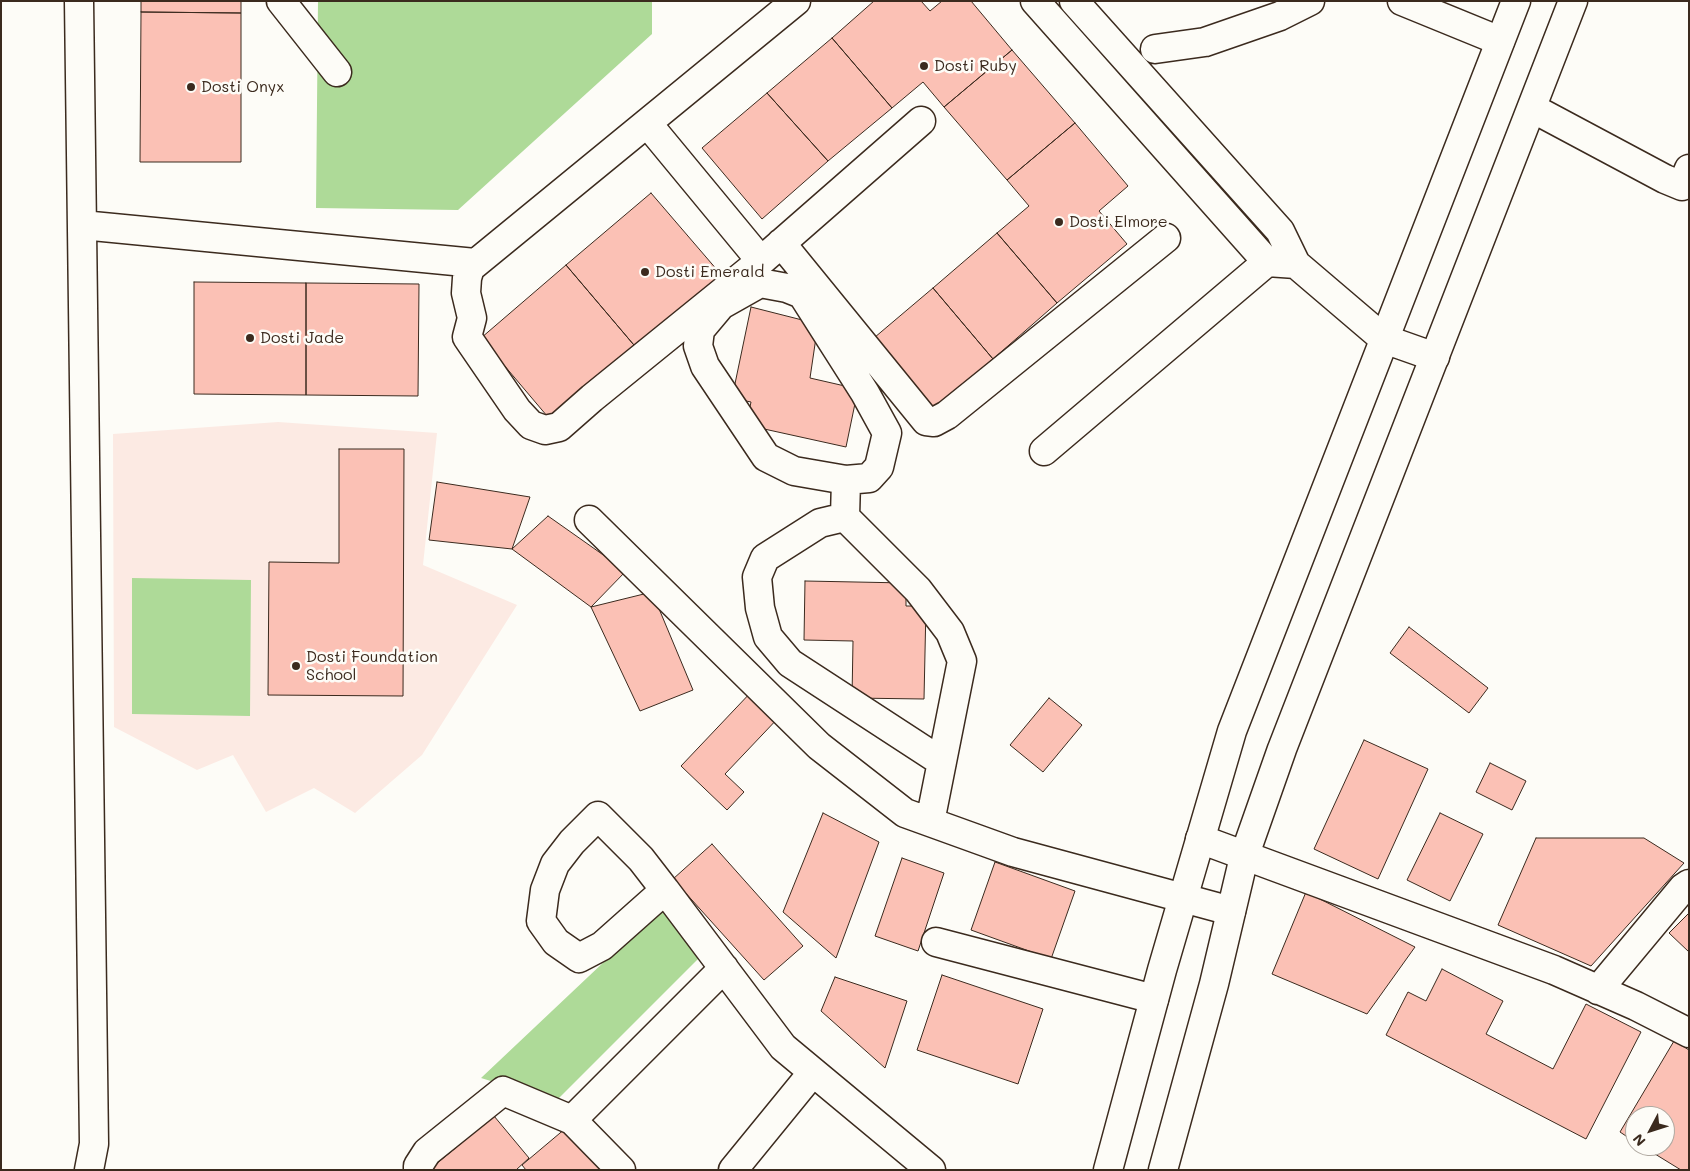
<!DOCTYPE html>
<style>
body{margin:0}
#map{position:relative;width:1690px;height:1171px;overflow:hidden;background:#fdfcf7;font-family:Mali,sans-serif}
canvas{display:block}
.frame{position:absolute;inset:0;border:2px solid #3b2a1e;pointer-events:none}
.north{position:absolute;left:1625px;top:1106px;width:50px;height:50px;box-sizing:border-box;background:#fdfcf7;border:1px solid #afa8a0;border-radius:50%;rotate:230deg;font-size:14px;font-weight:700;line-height:20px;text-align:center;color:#3b2a1e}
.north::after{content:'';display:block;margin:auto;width:18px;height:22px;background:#3b2a1e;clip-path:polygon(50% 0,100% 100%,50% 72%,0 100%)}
</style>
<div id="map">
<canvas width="1690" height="1171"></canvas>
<div class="frame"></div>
<div class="north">N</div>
</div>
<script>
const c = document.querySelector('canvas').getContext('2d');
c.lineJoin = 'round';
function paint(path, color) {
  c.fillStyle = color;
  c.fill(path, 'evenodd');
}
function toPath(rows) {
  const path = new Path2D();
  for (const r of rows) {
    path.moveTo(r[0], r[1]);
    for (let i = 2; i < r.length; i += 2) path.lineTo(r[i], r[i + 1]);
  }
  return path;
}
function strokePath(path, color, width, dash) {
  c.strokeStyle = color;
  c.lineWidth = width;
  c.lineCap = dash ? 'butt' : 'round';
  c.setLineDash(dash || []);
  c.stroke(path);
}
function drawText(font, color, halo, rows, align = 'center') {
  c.font = font + ' Mali,sans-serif';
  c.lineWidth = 5;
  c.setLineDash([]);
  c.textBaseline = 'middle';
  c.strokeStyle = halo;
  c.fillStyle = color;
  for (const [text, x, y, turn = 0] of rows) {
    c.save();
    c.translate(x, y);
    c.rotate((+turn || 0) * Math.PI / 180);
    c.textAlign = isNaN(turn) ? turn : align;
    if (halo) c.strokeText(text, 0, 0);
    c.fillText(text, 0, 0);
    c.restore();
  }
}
const built = toPath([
 [278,422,437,433,423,565,517,605,422,755,355,813,314,788,266,812,233,755,197,770,114,727,113,434]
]);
const green = toPath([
 [318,1,652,1,652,34,458,210,316,208],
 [132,578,251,580,250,716,132,714],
 [660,909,700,957,556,1101,481,1078]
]);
const building = toPath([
 [141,1,241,1,241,13,141,12,141,1],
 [874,1,921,1,930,11,942,1,971,1,1012,50,944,107,923,82,892,108,832,38,874,1],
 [141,12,241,13,241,162,140,162,141,12],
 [832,38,892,108,828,161,767,93,832,38],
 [1012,50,1075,123,1007,180,944,107,1012,50],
 [767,93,828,161,762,219,702,148,767,93],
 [1075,123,1128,186,1099,211,1127,244,1057,303,997,233,1029,206,1007,180,1075,123],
 [651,193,724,278,639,351,566,265,651,193],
 [997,233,1057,303,993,359,933,288,997,233],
 [566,265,639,351,553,423,481,338,566,265],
 [194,282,306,283,306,395,194,394,194,282],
 [306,283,419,284,418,396,306,395,306,283],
 [933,288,993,359,928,414,868,343,933,288],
 [751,307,818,324,810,378,858,389,846,447,746,425,751,402,732,398,751,307],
 [339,449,404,449,403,696,268,695,269,562,339,563,339,449],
 [437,482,530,497,512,549,429,540,437,482],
 [548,516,626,571,591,607,512,549,548,516],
 [805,581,906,583,906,606,926,606,924,699,852,698,853,641,804,640,805,581],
 [652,592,693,690,640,711,591,607,652,592],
 [1409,627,1488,688,1469,713,1390,653,1409,627],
 [754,689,781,715,725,774,744,792,727,810,681,766,754,689],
 [1049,698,1082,725,1043,772,1010,745,1049,698],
 [1364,740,1428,769,1378,879,1314,849,1364,740],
 [1490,763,1526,781,1512,810,1476,792,1490,763],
 [823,813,879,842,836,958,783,912,823,813],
 [1440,813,1483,834,1450,901,1407,880,1440,813],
 [1536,838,1644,838,1684,863,1591,966,1498,925,1536,838],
 [712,844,803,946,764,980,673,879,712,844],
 [902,858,944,873,918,951,875,936,902,858],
 [995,862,1075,891,1051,959,971,930,995,862],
 [1306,892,1415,947,1367,1014,1272,974,1306,892],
 [1689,913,1689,952,1669,933,1689,913],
 [1442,969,1503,1001,1486,1034,1553,1069,1586,1004,1641,1032,1586,1139,1386,1035,1408,992,1426,1001,1442,969],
 [942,975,1043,1009,1018,1084,917,1050,942,975],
 [835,977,907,1001,885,1068,821,1011,835,977],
 [1674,1041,1689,1050,1689,1170,1681,1170,1642,1146,1665,1146,1665,1116,1635,1116,1635,1142,1620,1132,1674,1041],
 [494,1116,529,1158,516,1170,429,1170,494,1116],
 [566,1128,601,1170,526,1170,522,1165,566,1128]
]);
const minor = toPath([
 [79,1,94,1144,89,1170],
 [281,1,337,72],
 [796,1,470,268,467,278,466,293,472,318,467,337,517,410,531,425,545,430,559,427,592,398,761,261,921,121],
 [1035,1,1267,262,1296,264],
 [1074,1,1280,231,1296,264,1384,339,1435,357],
 [1402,1,1500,41],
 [1155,49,1205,42,1280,16,1310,1],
 [1532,108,1665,179,1682,186,1689,169],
 [647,123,761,261],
 [82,225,475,263],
 [781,243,926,421,934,422,947,415,1166,238],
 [1044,451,1267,262],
 [845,517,846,480,869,478,879,467,887,433,865,393,802,294,787,288,760,283,721,305,700,330,698,346,705,366,766,457,794,471,846,480],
 [589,520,819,746,905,813,1013,852,1231,911],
 [930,822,962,661,950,632,918,590,845,517,820,523,765,558,757,577,760,608,768,637,790,663,942,762],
 [1200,839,1554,970,1636,1006,1689,1033],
 [665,890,641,859,598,816,572,842,555,864,545,890,541,921,556,942,579,958,602,946,665,890,783,1047,931,1170],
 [936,942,1154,999],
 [1598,990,1683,888,1689,884],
 [572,1120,724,968],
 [418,1170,418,1166,427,1152,503,1091,572,1120,621,1170],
 [733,1170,813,1072]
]);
const highway = toPath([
 [1108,1170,1162,970,1232,731,1516,1],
 [1163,1170,1214,984,1244,857,1282,749,1573,1]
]);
const markers = [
 [924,66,5,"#3b2a1e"],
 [191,87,5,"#3b2a1e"],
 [1059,222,5,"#3b2a1e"],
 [645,272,5,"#3b2a1e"],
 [250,338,5,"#3b2a1e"],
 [296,666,5,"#3b2a1e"]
];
const poiNames = [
 ["Dosti Ruby",934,66],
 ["Dosti Onyx",201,87],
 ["Dosti Elmore",1069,222],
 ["Dosti Emerald",655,272],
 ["Dosti Jade",260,338],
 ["Dosti Foundation",306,657],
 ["School",306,675]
];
paint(built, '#fceae3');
paint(green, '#aeda98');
paint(building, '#fbc1b5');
strokePath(building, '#3b2a1e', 1);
strokePath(minor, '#3b2a1e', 31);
strokePath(highway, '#3b2a1e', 31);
strokePath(minor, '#fdfcf7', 28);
strokePath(highway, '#fdfcf7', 28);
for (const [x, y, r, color] of markers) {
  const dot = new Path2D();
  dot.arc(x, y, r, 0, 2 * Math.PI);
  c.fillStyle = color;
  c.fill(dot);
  strokePath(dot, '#fdfcf7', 2);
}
drawText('16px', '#3b2a1e', '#fdfcf7', poiNames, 'left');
</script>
